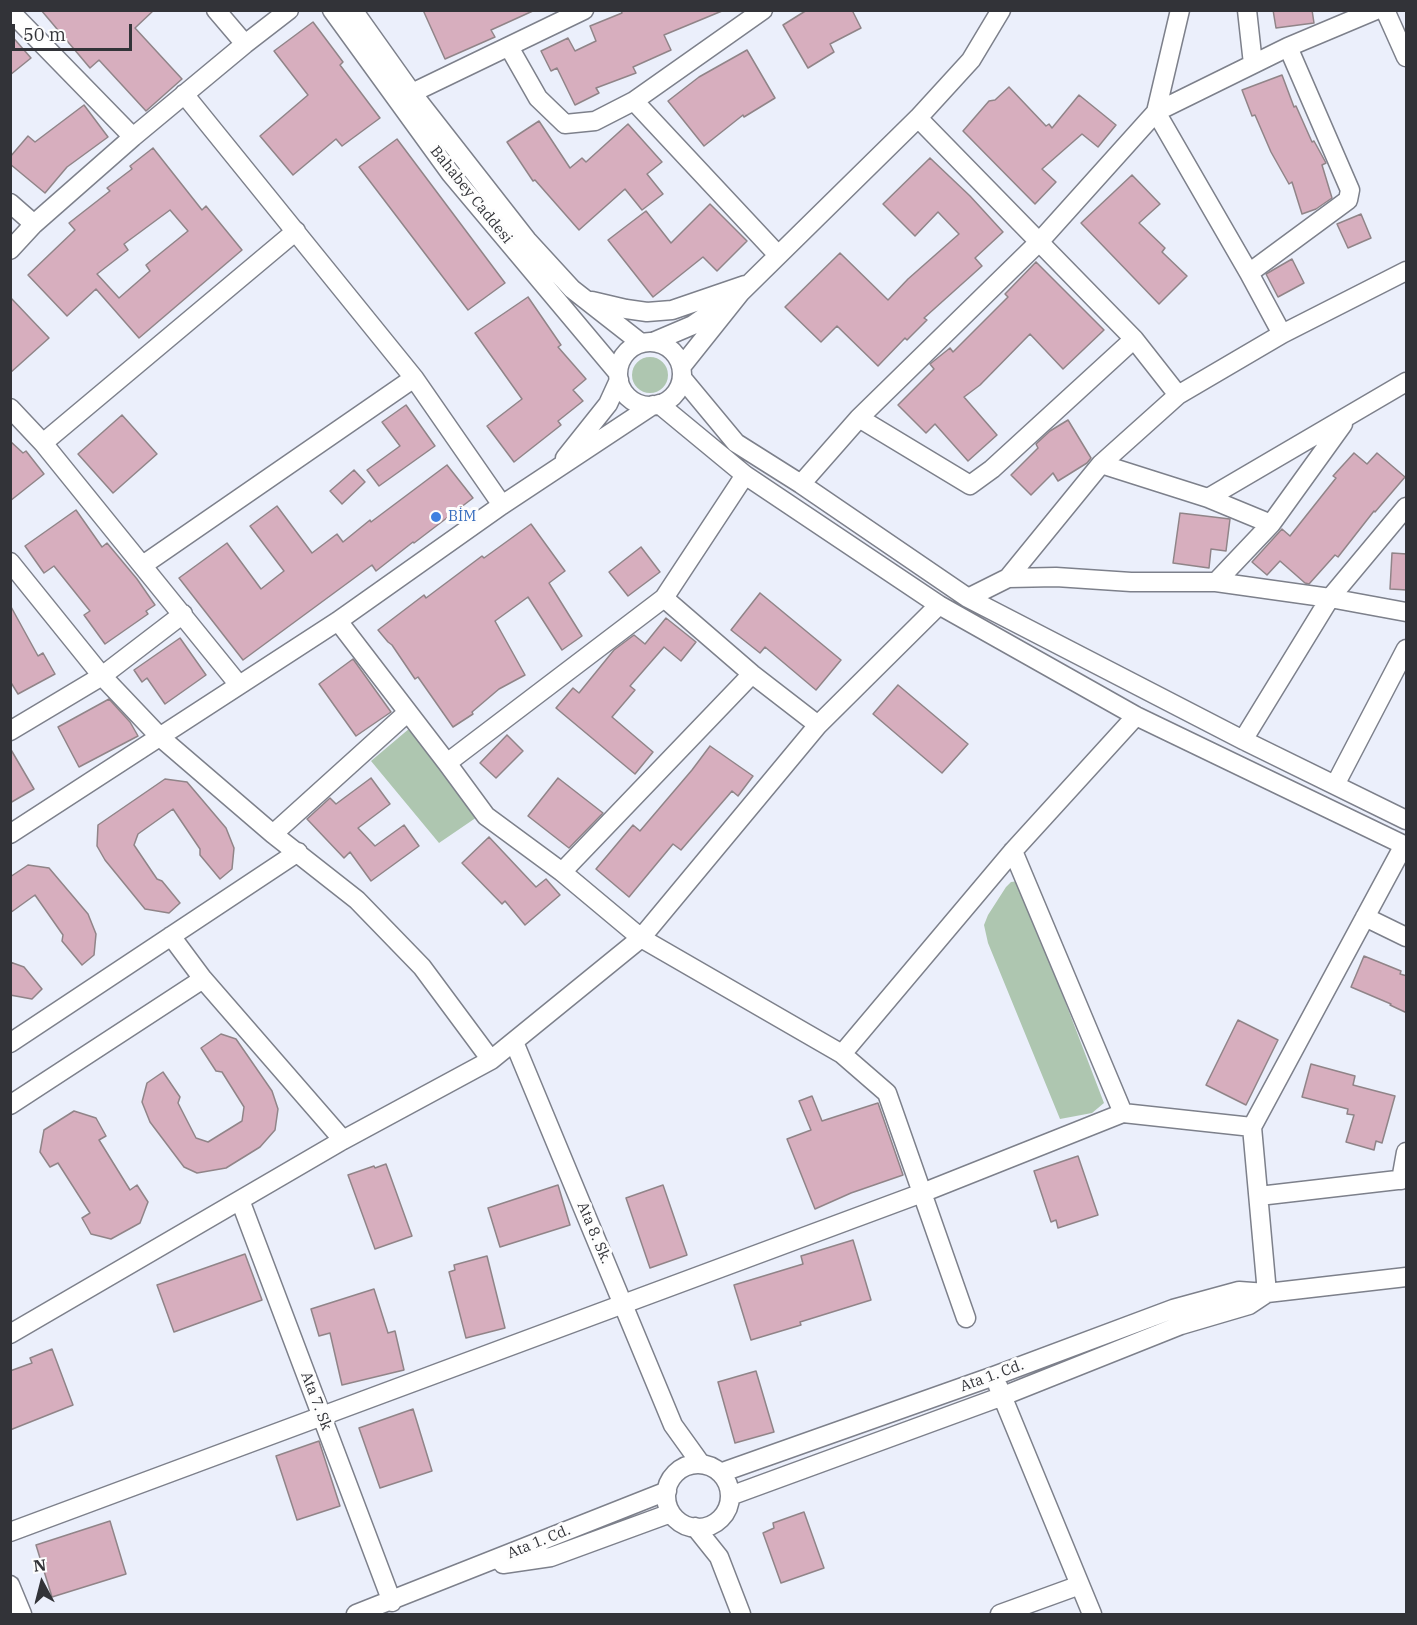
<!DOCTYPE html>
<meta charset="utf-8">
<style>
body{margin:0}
#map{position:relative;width:1417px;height:1625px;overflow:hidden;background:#ebeffb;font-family:"IBM Plex Serif",serif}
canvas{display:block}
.frame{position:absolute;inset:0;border:12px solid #323338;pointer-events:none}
.north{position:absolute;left:12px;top:1553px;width:60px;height:60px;-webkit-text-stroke:4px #fdfdfd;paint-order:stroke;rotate:353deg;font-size:16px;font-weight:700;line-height:24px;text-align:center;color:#323338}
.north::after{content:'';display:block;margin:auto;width:21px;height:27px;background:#323338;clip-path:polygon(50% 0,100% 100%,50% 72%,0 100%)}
.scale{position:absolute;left:12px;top:24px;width:120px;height:27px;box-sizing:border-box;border:3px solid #323338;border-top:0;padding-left:8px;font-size:18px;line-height:21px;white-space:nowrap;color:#323338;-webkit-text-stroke:4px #fdfdfd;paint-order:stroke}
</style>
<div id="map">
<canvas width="1417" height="1625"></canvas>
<div class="frame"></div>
<div class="north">N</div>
<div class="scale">50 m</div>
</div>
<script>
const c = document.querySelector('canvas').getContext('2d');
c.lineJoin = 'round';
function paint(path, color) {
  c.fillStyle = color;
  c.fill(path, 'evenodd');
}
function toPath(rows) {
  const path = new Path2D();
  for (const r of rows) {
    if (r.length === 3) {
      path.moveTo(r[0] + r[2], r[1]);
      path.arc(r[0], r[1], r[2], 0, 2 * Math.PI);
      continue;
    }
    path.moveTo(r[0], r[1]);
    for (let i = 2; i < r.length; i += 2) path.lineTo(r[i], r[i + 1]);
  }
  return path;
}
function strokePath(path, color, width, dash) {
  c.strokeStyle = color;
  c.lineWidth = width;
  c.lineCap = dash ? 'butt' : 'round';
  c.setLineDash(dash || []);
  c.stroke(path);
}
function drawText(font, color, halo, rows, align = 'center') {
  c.font = font + ' "IBM Plex Serif",serif';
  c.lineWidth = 6;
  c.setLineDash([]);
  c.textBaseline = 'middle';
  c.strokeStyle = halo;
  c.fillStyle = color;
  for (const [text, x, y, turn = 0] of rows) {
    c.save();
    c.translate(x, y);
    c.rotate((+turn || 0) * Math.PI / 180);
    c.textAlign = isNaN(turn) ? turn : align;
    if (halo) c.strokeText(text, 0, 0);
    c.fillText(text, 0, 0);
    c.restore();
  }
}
const green = toPath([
 [650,375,18],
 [410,728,480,815,439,843,371,761],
 [1019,881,1104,1103,1092,1113,1060,1119,988,943,984,925,988,915,1006,887,1011,882]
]);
const building = toPath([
 [41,10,154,10,135,28,182,79,146,111,99,60,90,68,41,10],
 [423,10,535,10,491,30,495,37,445,59,423,10],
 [621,10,722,11,664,35,671,50,633,67,636,73,596,88,599,93,575,105,557,68,551,71,541,51,568,38,575,51,596,41,590,26,622,13,621,10],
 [807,10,852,10,861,28,830,44,834,52,808,68,783,25,807,10],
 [1273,10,1312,10,1314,23,1276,28,1273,10],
 [313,22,343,62,340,65,380,118,342,146,336,139,293,175,260,136,308,95,274,51,313,22],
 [10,34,31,58,10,75,10,34],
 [747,50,775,98,744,117,743,115,704,146,668,101,699,77,747,50],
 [1282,75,1294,107,1296,106,1312,142,1314,141,1326,163,1322,165,1332,198,1316,209,1302,214,1292,182,1289,184,1271,152,1255,115,1252,116,1242,90,1282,75],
 [1009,87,1046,126,1049,124,1052,128,1079,95,1116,125,1098,147,1082,134,1042,169,1056,182,1035,204,963,131,989,101,995,100,1009,87],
 [84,105,108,137,67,167,45,193,10,164,10,157,28,136,35,142,84,105],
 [539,121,570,168,582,158,586,162,628,124,662,162,647,174,663,194,642,210,625,189,579,230,535,180,533,181,507,142,539,121],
 [397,139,505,283,468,310,359,167,397,139],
 [153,148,202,210,206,206,242,250,139,338,96,289,67,316,28,275,75,230,69,223,110,191,107,188,132,169,130,166,153,148],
 [170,210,188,231,146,265,150,271,119,298,97,274,128,250,124,244,170,210],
 [930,158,970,196,1003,232,975,258,982,266,924,318,927,320,907,340,905,338,878,366,837,326,821,342,785,307,840,253,888,300,908,279,959,234,938,212,915,236,883,204,930,158],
 [1132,175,1160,204,1139,223,1165,248,1162,252,1187,276,1159,304,1081,223,1132,175],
 [710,204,747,241,717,271,703,257,653,297,608,240,646,211,671,243,710,204],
 [1361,214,1371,238,1348,248,1337,224,1361,214],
 [1292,259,1304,283,1278,297,1266,274,1292,259],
 [1036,262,1104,330,1063,369,1030,334,980,385,964,397,997,435,968,461,935,424,926,433,898,405,934,369,930,364,950,348,953,352,1008,297,1005,294,1036,262],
 [10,297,49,338,10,373,10,297],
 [528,297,561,345,558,347,586,379,573,390,583,401,558,421,561,425,514,462,487,426,522,399,475,333,528,297],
 [406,405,435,446,379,486,367,470,400,446,382,422,406,405],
 [122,415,157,454,113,493,78,454,122,415],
 [1068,420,1091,458,1087,463,1058,481,1053,473,1031,495,1011,475,1038,448,1036,444,1050,431,1068,420],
 [10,441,23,453,26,451,44,474,10,501,10,441],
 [1354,453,1367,464,1377,453,1405,477,1375,512,1374,511,1338,557,1335,555,1309,584,1305,583,1280,561,1267,575,1252,562,1282,529,1290,536,1336,478,1333,476,1354,453],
 [447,465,473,498,414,543,413,542,376,571,372,565,243,660,179,578,227,543,261,589,284,571,250,526,277,506,312,553,337,534,343,542,370,520,371,522,447,465],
 [354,470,365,482,342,504,330,491,354,470],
 [76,510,102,547,107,543,137,579,155,605,146,611,148,614,105,644,84,615,90,611,54,566,44,573,25,546,76,510],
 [1180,513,1230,519,1226,551,1211,549,1209,568,1173,563,1180,513],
 [531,524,565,571,549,583,582,636,562,650,528,597,495,621,525,675,499,689,472,712,473,714,453,727,418,677,415,679,392,645,388,642,378,630,424,595,426,598,482,556,484,558,531,524],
 [641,547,660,572,628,596,609,572,641,547],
 [1392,553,1407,554,1407,590,1390,589,1392,553],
 [760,593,841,660,816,690,765,647,760,653,731,630,760,593],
 [10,605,38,656,43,653,55,674,18,694,10,681,10,605],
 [666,618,696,642,681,661,664,647,630,686,635,690,612,717,653,752,635,774,556,708,573,688,579,693,614,650,634,635,645,644,666,618],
 [180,638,206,675,165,704,147,678,142,682,134,670,180,638],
 [353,659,391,712,356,736,319,684,353,659],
 [898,685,968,744,942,773,873,714,898,685],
 [109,699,130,722,138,736,79,767,58,727,109,699],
 [507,735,523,751,496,778,480,763,507,735],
 [710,746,753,776,738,796,732,791,681,850,673,844,629,897,596,869,633,825,640,831,692,770,710,746],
 [10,748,34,789,10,803,10,748],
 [371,778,390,804,358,828,375,846,404,825,419,846,371,881,350,852,344,858,307,819,330,798,336,804,371,778],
 [558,778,603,813,569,848,528,816,558,778],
 [165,779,187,782,226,828,234,848,232,869,220,879,200,855,200,849,173,809,138,834,134,845,157,879,162,881,180,903,169,913,145,909,105,860,97,846,98,825,165,779],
 [489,837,536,887,546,879,560,895,525,925,505,901,502,904,462,863,489,837],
 [28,865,49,868,88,914,96,934,94,955,82,965,62,941,63,935,35,895,10,913,10,877,28,865],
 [1364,956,1401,971,1400,974,1407,976,1407,1013,1390,1005,1391,1004,1351,987,1364,956],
 [10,962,24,967,42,989,32,999,10,995,10,962],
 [1238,1020,1278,1040,1246,1105,1206,1085,1238,1020],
 [221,1034,236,1039,272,1091,278,1109,275,1130,260,1147,226,1168,197,1173,184,1167,150,1122,142,1102,147,1083,163,1072,180,1097,178,1103,196,1138,208,1142,242,1121,244,1107,222,1072,216,1071,201,1048,221,1034],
 [1311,1064,1355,1076,1353,1085,1395,1096,1382,1143,1376,1141,1374,1150,1346,1142,1354,1115,1347,1114,1348,1109,1302,1097,1311,1064],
 [812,1096,822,1121,878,1103,903,1175,851,1193,815,1209,787,1139,811,1130,799,1101,812,1096],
 [74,1111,96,1118,106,1136,99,1140,130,1190,137,1185,148,1202,140,1223,111,1239,91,1234,82,1218,90,1213,58,1163,50,1167,40,1152,44,1130,74,1111],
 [1078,1156,1098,1215,1058,1228,1056,1220,1051,1222,1034,1171,1078,1156],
 [386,1164,412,1236,375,1249,348,1175,374,1166,375,1168,386,1164],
 [558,1185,570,1225,500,1247,488,1208,558,1185],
 [663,1185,687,1255,650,1268,626,1198,663,1185],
 [853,1240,871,1300,800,1322,801,1325,751,1340,734,1285,803,1264,801,1256,853,1240],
 [245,1254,262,1300,174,1332,157,1285,245,1254],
 [487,1256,505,1328,466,1338,449,1272,455,1270,454,1265,487,1256],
 [374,1289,388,1333,395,1331,404,1370,342,1385,330,1333,319,1336,311,1309,374,1289],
 [52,1349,73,1405,10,1430,10,1371,32,1363,30,1358,52,1349],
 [756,1371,774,1432,735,1443,718,1382,756,1371],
 [413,1409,432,1471,380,1488,359,1428,413,1409],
 [319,1441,340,1506,297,1520,276,1456,319,1441],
 [804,1512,824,1568,781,1583,763,1533,774,1528,773,1523,804,1512],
 [110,1521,126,1574,52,1597,36,1545,110,1521]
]);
const minor = toPath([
 [216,10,245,44],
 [332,10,451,174,618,373],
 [353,10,412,93,527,240,572,289,641,343],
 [1180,10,1156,112,1249,273,1282,334],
 [1247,10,1253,64],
 [1385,10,1406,57],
 [10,11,133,137],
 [509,47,538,98,565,124,595,121,634,101,763,10],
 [412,93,584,10],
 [184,94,414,378,502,505],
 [634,101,778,255],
 [918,118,1134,339,1178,395],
 [10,203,34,224],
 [10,250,34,224,133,137,245,44,289,10],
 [1249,273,1348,200,1350,190,1288,47],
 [592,301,626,309,647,312,672,310,745,285],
 [653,342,693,325,725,303],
 [650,374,32],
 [682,366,741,292,918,118,971,60,1001,10],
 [682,378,736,443,801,484,968,598,1243,740,1406,820],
 [659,404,745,475,939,605,1136,716,1406,846],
 [10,408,43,443,239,685],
 [859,418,970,485,992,469,1134,339],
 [43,443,296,231],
 [565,458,608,404,619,380],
 [1101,464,1208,498,1271,524],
 [801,484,859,418,1040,241,1156,112,1288,47,1376,10],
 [1208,498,1406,382],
 [10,562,102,676,160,737,273,834,357,900,422,967,491,1060],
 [143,565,414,378],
 [1008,578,1056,577,1131,582,1216,582,1330,598,1406,612],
 [1216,582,1271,524,1343,424],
 [664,598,752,674,818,725],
 [968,598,1008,578,1101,464,1178,395,1282,334,1406,271],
 [338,621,447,763,486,816,562,872,641,938,842,1054,887,1093,966,1318],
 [10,731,102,676,183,614],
 [1243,740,1330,598,1406,507],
 [447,763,664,598,745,475],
 [1335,785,1406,649],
 [10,834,338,621,502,505,653,405],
 [273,834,408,712],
 [1013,851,1123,1113,1252,1127,1404,845],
 [562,872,752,674],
 [1365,917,1406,937],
 [171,936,203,979,343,1140],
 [514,1042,673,1425,701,1464],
 [10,1043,298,852],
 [842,1054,1013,851,1136,716],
 [10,1105,203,979],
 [1252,1127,1267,1293],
 [1401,1180,1406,1152],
 [1259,1196,1406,1179],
 [240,1200,392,1602],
 [10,1334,343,1140,491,1060,641,938,818,725,939,605],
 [998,1386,1092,1614],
 [698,1496,32],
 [720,1473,994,1376,1173,1309,1239,1291,1267,1293,1406,1277],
 [730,1496,1003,1396,1181,1325,1249,1305,1267,1293],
 [695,1527,719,1557,741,1614],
 [10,1532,922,1193,1123,1113],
 [503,1564,551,1557,671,1513],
 [10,1585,22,1614],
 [356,1614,667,1491],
 [1000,1614,1080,1585]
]);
const markers = [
 [436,517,6,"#3f7fe0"]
];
const streetNames = [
 ["Bahabey Caddesi",471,195,51],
 ["Ata 8. Sk.",594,1233,67],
 ["Ata 1. Cd.",992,1376,-20],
 ["Ata 7. Sk",316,1401,69],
 ["Ata 1. Cd.",539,1542,-22]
];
const shopNames = [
 ["BİM",448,517]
];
paint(green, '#aec6b0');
paint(building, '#d7aebe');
strokePath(building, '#908488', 1.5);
strokePath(minor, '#7d808b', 21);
strokePath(minor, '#fff', 18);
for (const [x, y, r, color] of markers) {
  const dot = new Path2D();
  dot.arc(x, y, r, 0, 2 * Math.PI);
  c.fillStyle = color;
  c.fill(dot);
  strokePath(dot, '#fdfdfd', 2);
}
drawText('15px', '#323338', '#fdfdfd', streetNames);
drawText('15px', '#366cbe', '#fdfdfd', shopNames, 'left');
</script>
